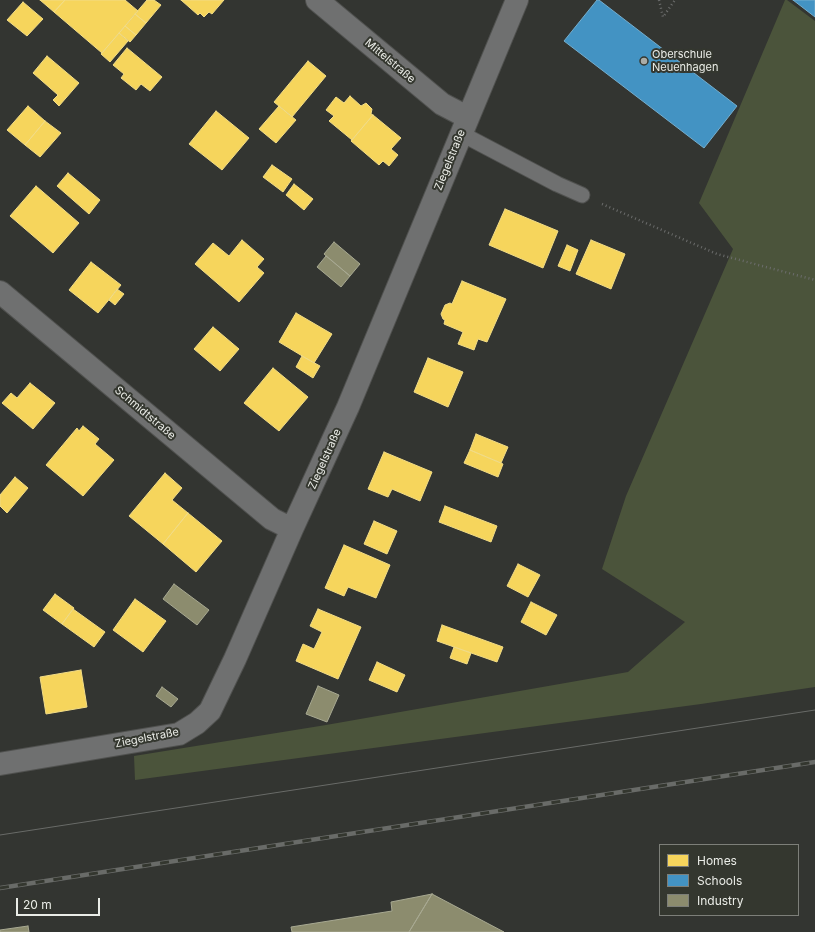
<!DOCTYPE html>
<meta charset="utf-8">
<style>
body{margin:0}
#map{position:relative;width:815px;height:932px;overflow:hidden;background:#333531;font-family:Inter,sans-serif}
canvas{display:block}
.legend{position:absolute;left:659px;top:844px;width:140px;height:72px;box-sizing:border-box;background:#34372f;border:1px solid #7d7f79;margin:0;padding:5px 7px;list-style:none;font-size:12px;color:#eaece7}
.legend li{display:flex;align-items:center;gap:8px;height:20px}
.legend b{width:20px;border:1px solid #7d7f79}
.scale{position:absolute;left:16px;top:898px;width:84px;height:18px;box-sizing:border-box;border:2px solid #eaece7;border-top:0;padding-left:5px;font-size:12px;line-height:14px;white-space:nowrap;color:#eaece7;-webkit-text-stroke:3px #34372f;paint-order:stroke}
</style>
<div id="map">
<canvas width="815" height="932"></canvas>
<ul class="legend">
<li><b style="height:11px;background:#f6d55c"></b>Homes</li>
<li><b style="height:11px;background:#4393c3"></b>Schools</li>
<li><b style="height:11px;background:#8c8c6e"></b>Industry</li>
</ul>
<div class="scale">20 m</div>
</div>
<script>
const c = document.querySelector('canvas').getContext('2d');
c.lineJoin = 'round';
function paint(path, color) {
  c.fillStyle = color;
  c.fill(path, 'evenodd');
}
function toPath(rows) {
  const path = new Path2D();
  for (const r of rows) {
    path.moveTo(r[0], r[1]);
    for (let i = 2; i < r.length; i += 2) path.lineTo(r[i], r[i + 1]);
  }
  return path;
}
function strokePath(path, color, width, dash) {
  c.strokeStyle = color;
  c.lineWidth = width;
  c.lineCap = dash ? 'butt' : 'round';
  c.setLineDash(dash || []);
  c.stroke(path);
}
function drawText(font, color, halo, rows, align = 'center') {
  c.font = font + ' Inter,sans-serif';
  c.lineWidth = 4;
  c.setLineDash([]);
  c.textBaseline = 'middle';
  c.strokeStyle = halo;
  c.fillStyle = color;
  for (const [text, x, y, turn = 0] of rows) {
    c.save();
    c.translate(x, y);
    c.rotate((+turn || 0) * Math.PI / 180);
    c.textAlign = isNaN(turn) ? turn : align;
    if (halo) c.strokeText(text, 0, 0);
    c.fillText(text, 0, 0);
    c.restore();
  }
}
const green = toPath([
 [785,0,787,0,815,21,815,687,701,704,135,780,134,756,326,725,628,672,685,622,602,569,626,496,733,249,699,203]
]);
const homes = toPath([
 [40,0,65,0,54,12,40,0],
 [65,0,125,0,138,11,102,53,54,12,65,0],
 [147,0,154,0,161,5,146,23,135,14,147,0],
 [181,0,224,0,212,14,209,12,204,17,200,13,198,15,181,0],
 [23,2,43,19,27,36,7,20,23,2],
 [135,14,146,23,136,35,125,26,135,14],
 [125,26,136,35,130,42,119,33,125,26],
 [119,33,128,41,110,62,101,54,119,33],
 [127,48,162,77,150,91,141,84,136,90,121,78,124,74,113,65,127,48],
 [47,56,79,83,59,106,53,100,58,95,33,73,47,56],
 [308,61,326,76,292,117,274,102,308,61],
 [350,96,361,106,366,103,372,109,371,114,373,115,352,140,329,121,334,116,326,110,336,97,344,103,350,96],
 [28,106,45,121,25,145,7,130,28,106],
 [279,106,296,120,276,143,259,129,279,106],
 [216,111,249,138,222,170,189,144,216,111],
 [373,115,401,138,391,149,398,155,389,166,383,161,379,165,351,141,373,115],
 [45,121,61,133,40,157,25,145,45,121],
 [272,165,292,179,283,192,263,177,272,165],
 [68,173,100,200,89,214,57,186,68,173],
 [294,184,313,199,304,210,286,195,294,184],
 [36,186,79,223,53,253,10,216,36,186],
 [505,209,558,231,543,268,489,245,505,209],
 [242,240,264,259,257,267,264,273,239,302,195,264,213,243,229,256,242,240],
 [591,240,625,254,611,289,576,274,591,240],
 [567,245,578,250,570,271,558,266,567,245],
 [91,262,121,285,98,313,69,290,91,262],
 [462,281,506,299,487,342,478,339,474,350,458,344,463,332,444,324,445,320,443,319,441,314,445,305,450,303,452,304,462,281],
 [117,289,124,294,115,305,109,300,117,289],
 [296,313,332,334,314,363,279,342,296,313],
 [213,327,239,349,220,371,194,349,213,327],
 [302,356,320,366,313,378,296,367,302,356],
 [428,358,463,372,448,407,414,392,428,358],
 [273,368,308,397,279,431,244,403,273,368],
 [30,383,55,403,33,429,2,403,11,393,17,398,30,383],
 [83,426,99,439,95,444,114,460,83,496,46,465,77,428,79,431,83,426],
 [476,434,508,447,501,463,470,450,476,434],
 [470,450,503,464,498,477,464,463,470,450],
 [384,452,432,472,420,501,392,489,388,497,368,489,384,452],
 [165,473,182,488,172,500,188,513,163,544,129,516,165,473],
 [15,477,28,488,7,513,0,506,0,495,15,477],
 [445,506,497,526,491,542,439,522,445,506],
 [188,513,222,541,196,572,163,544,188,513],
 [374,521,397,531,387,554,364,544,374,521],
 [344,545,390,565,376,598,348,587,344,596,325,588,344,545],
 [518,564,540,575,528,597,507,586,518,564],
 [55,594,74,608,62,624,43,610,55,594],
 [135,599,166,621,143,652,113,630,135,599],
 [531,602,557,615,546,635,521,622,531,602],
 [73,609,105,632,94,647,62,624,73,609],
 [318,609,361,627,338,679,296,661,303,644,314,649,322,632,310,626,318,609],
 [442,625,503,647,497,662,437,641,442,625],
 [454,647,471,653,467,664,450,658,454,647],
 [377,662,405,675,397,692,369,680,377,662],
 [81,670,87,707,46,714,40,677,81,670]
]);
const schools = toPath([
 [597,0,599,0,737,106,704,148,564,41,597,0],
 [793,0,815,0,815,17,793,0]
]);
const industry = toPath([
 [334,242,360,264,350,276,324,254,334,242],
 [326,256,350,276,341,287,317,267,326,256],
 [174,584,209,610,197,625,163,599,174,584],
 [318,686,339,695,327,722,306,714,318,686],
 [162,687,178,699,171,707,156,696,162,687],
 [432,894,504,932,409,932,432,894],
 [432,894,409,932,292,932,291,927,392,911,391,902,432,894],
 [28,926,29,932,0,932,0,930,28,926]
]);
const path = toPath([
 [659,0,663,17,675,0],
 [602,204,717,254,815,280]
]);
const service = toPath([
 [460,133,557,184,582,195]
]);
const minor = toPath([
 [317,0,442,104,467,117],
 [0,292,272,519,292,529],
 [0,764,179,734,197,723,210,711,235,659,292,529,348,407,517,0]
]);
const tram = toPath([
 [0,835,815,710]
]);
const rail = toPath([
 [0,888,815,762]
]);
const markers = [
 [644,61,4,"#aaaca7"]
];
const poiNames = [
 ["Oberschule",652,55],
 ["Neuenhagen",652,68]
];
const streetNames = [
 ["Mittelstraße",390,61,40],
 ["Ziegelstraße",450,160,-68],
 ["Schmidtstraße",145,413,40],
 ["Ziegelstraße",325,459,-66],
 ["Ziegelstraße",147,738,-11]
];
paint(green, '#4b543b');
paint(homes, '#f6d55c');
strokePath(homes, '#f2dc86', 1);
paint(schools, '#4393c3');
strokePath(schools, '#75aece', 1);
paint(industry, '#8c8c6e');
strokePath(industry, '#a8a992', 1);
strokePath(service, '#50514f', 17);
strokePath(minor, '#50514f', 24);
strokePath(path, '#6c6d6c', 2.5, [1, 3]);
strokePath(service, '#6f7070', 15);
strokePath(minor, '#6f7070', 22);
strokePath(tram, '#696b68', 1);
strokePath(rail, '#696b68', 4.5);
strokePath(rail, '#34372f', 3, [9]);
for (const [x, y, r, color] of markers) {
  const dot = new Path2D();
  dot.arc(x, y, r, 0, 2 * Math.PI);
  c.fillStyle = color;
  c.fill(dot);
  strokePath(dot, '#34372f', 1.5);
}
drawText('11px', '#eaece7', '#34372f', poiNames, 'left');
drawText('11px', '#eaece7', '#34372f', streetNames);
</script>
